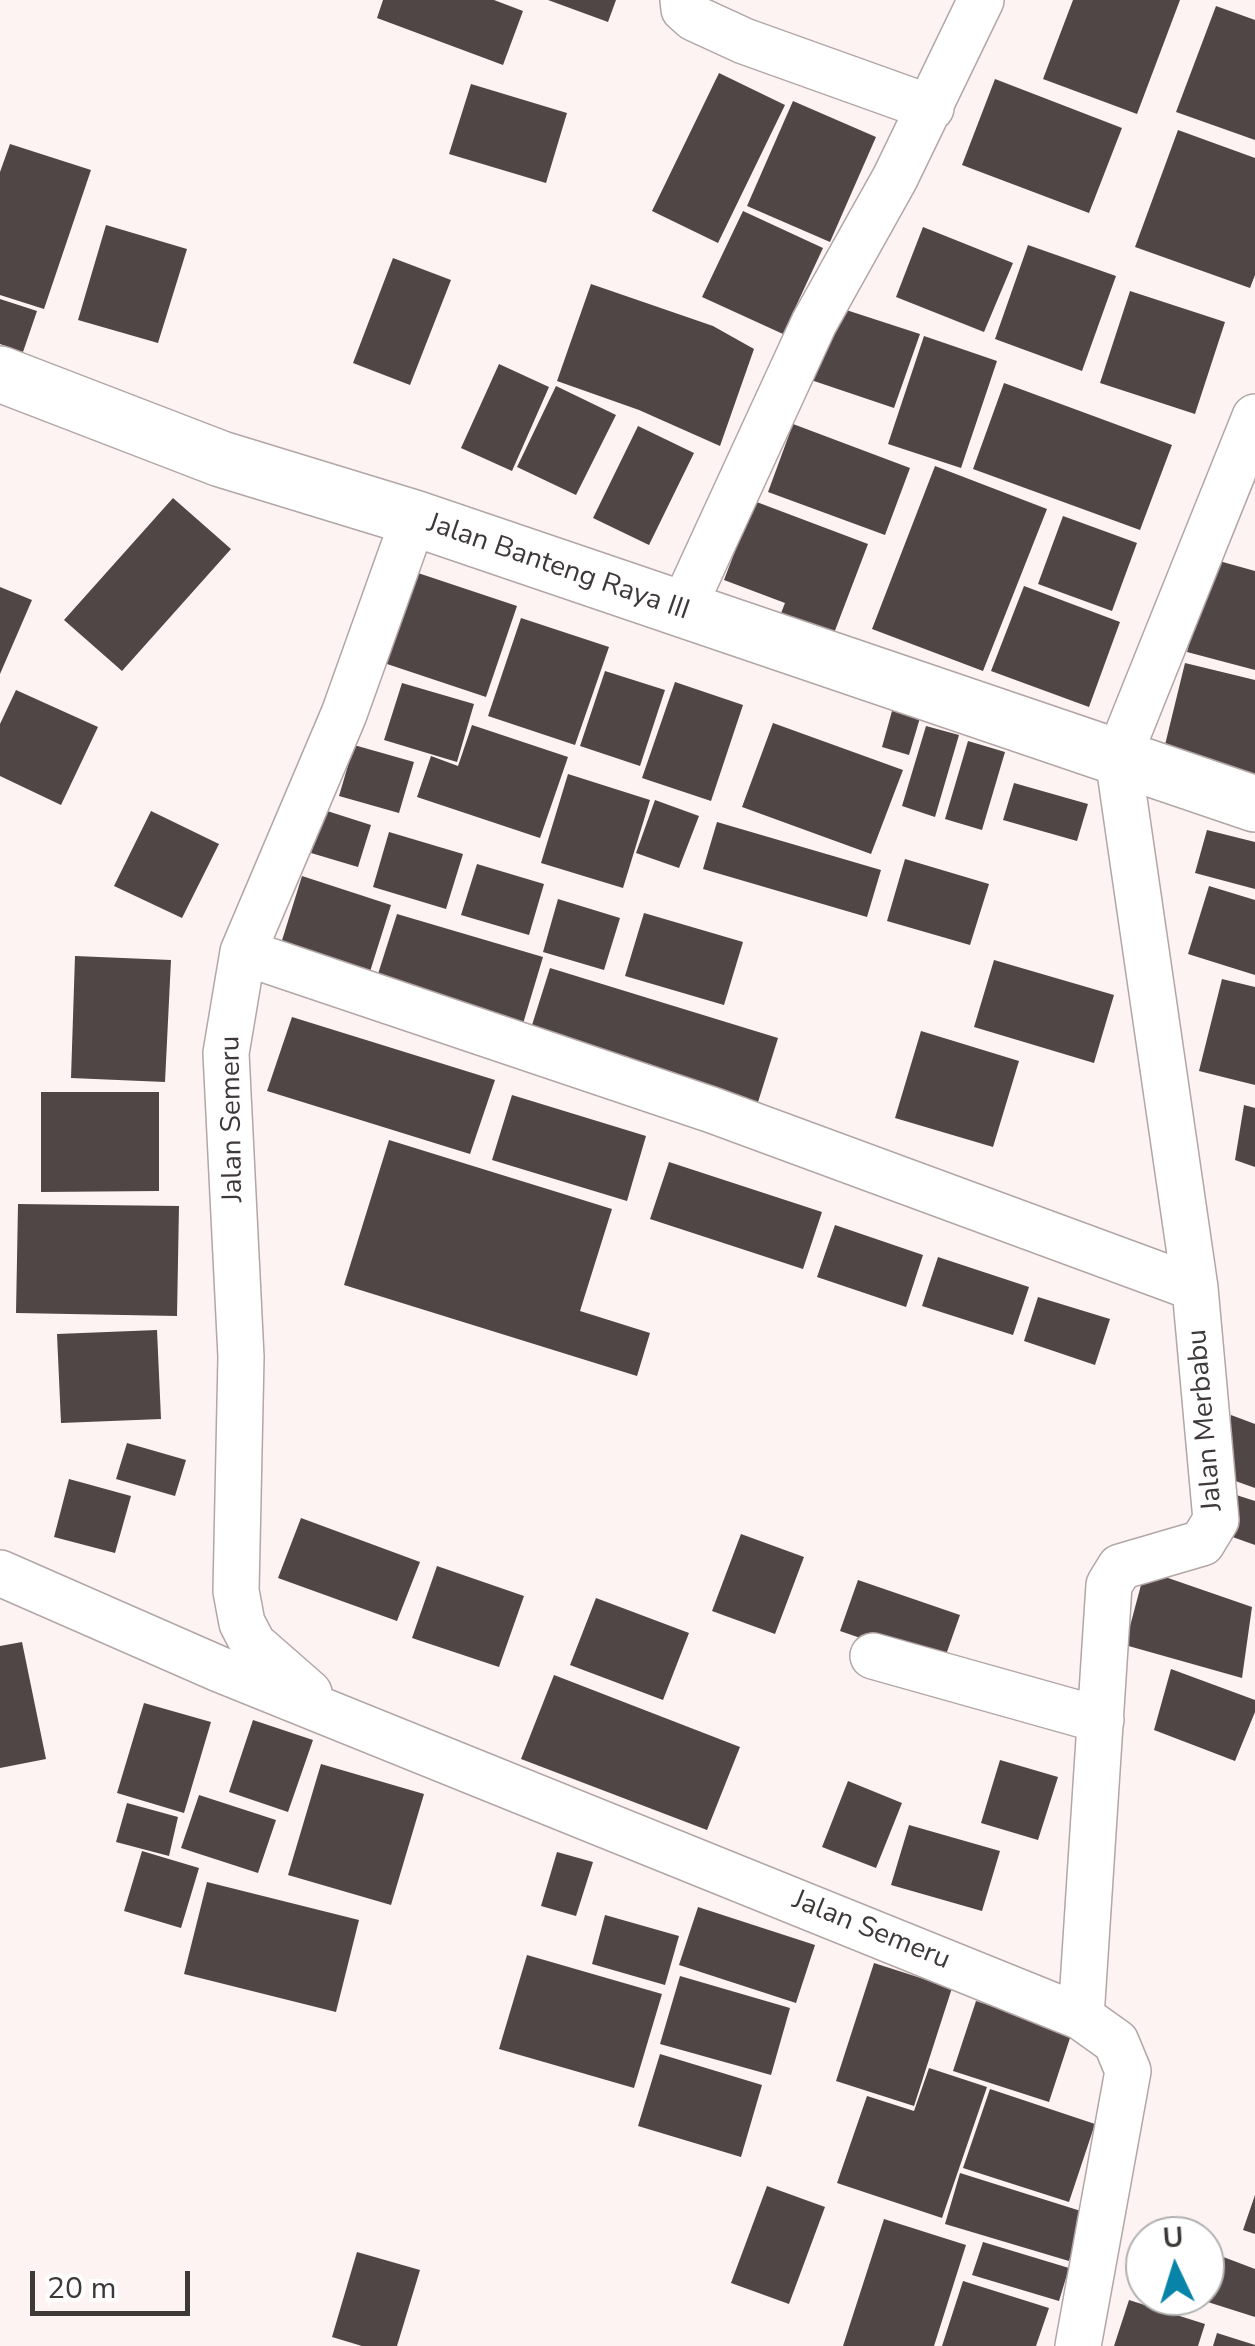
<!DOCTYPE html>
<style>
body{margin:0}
#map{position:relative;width:1255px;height:2346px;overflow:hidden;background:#fef3f3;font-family:"Nunito Sans",sans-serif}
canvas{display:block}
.north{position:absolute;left:1125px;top:2216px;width:100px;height:100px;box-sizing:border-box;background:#fff;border:2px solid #b2b0b0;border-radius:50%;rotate:356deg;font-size:28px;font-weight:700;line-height:40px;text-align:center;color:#3e3939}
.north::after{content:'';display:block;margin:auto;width:35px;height:45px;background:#0784a8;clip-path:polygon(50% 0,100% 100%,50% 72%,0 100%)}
.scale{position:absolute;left:30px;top:2271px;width:160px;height:45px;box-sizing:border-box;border:5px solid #3e3939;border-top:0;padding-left:12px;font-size:30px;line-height:35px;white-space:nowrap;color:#3e3939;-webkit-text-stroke:8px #fff;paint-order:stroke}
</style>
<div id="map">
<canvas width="1255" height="2346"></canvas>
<div class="north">U</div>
<div class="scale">20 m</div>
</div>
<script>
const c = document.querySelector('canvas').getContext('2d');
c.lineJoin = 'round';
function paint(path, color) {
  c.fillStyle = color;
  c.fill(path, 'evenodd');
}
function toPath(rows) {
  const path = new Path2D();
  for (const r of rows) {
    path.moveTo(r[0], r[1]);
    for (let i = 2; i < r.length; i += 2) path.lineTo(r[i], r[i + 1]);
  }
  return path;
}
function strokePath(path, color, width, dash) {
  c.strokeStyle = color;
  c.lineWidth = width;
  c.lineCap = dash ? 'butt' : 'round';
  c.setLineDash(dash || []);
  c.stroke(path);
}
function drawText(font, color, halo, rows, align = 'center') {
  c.font = font + ' "Nunito Sans",sans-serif';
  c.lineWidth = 10;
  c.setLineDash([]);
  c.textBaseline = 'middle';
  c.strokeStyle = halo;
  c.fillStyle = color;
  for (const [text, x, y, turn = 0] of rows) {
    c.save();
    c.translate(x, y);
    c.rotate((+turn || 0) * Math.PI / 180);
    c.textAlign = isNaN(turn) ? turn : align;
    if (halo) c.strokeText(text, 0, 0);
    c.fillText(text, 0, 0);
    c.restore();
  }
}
const building = toPath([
 [383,0,494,0,523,11,503,65,377,18],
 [548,0,616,0,608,22],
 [1073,0,1180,0,1137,114,1043,79],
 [1216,6,1255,20,1255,140,1176,112],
 [719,73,785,105,718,243,652,211],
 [995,79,1122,128,1089,213,962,165],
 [471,84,567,113,546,183,449,154],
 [793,101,876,137,830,242,747,206],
 [1178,130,1255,158,1255,275,1250,288,1135,247],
 [10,144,91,170,44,309,0,295,0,172],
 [743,211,823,248,783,334,702,297],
 [106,225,187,249,158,343,78,320],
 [923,227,1013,263,984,332,896,297],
 [1028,245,1116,276,1082,371,995,339],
 [393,258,451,280,410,385,353,363],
 [591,284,713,326,754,349,720,446,639,410,557,381],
 [1130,291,1225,322,1195,414,1100,383],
 [0,299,37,311,23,352,0,344],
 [837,307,920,334,894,408,811,380],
 [924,336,997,361,961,468,888,444],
 [499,364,549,387,512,471,461,448],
 [1004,383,1172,445,1140,530,973,469],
 [556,386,616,415,576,495,517,467],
 [793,424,910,468,885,535,768,492],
 [638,426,694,453,649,545,593,518],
 [935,466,1047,509,983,671,872,629],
 [173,498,231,549,122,671,64,620],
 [754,501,868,544,831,641,778,621,785,603,724,580],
 [1063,516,1137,543,1112,611,1038,584],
 [1212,559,1255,571,1255,670,1187,652],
 [409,570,517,606,486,697,378,661],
 [1024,586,1120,622,1089,707,991,671],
 [0,587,32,600,0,674],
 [521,618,609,647,575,745,488,716],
 [1185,663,1255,680,1255,775,1163,753],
 [605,671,665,690,640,766,580,746],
 [675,682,743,705,711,801,642,778],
 [402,683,474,704,457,762,384,740],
 [16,690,98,727,61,805,0,776,0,724],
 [897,693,925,701,909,755,882,747],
 [773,723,903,770,871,854,742,807],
 [472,725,568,757,540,838,417,797,431,756,458,766],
 [926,726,959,735,935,817,902,806],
 [968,741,1005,752,982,830,945,819],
 [354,745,414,762,399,813,339,796],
 [568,774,650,800,623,888,541,863],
 [1014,783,1088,804,1077,841,1003,820],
 [655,800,699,816,679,868,636,853],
 [324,810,371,825,358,867,311,853],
 [151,811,219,844,182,918,114,886],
 [717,822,881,870,867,917,703,869],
 [1207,830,1255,842,1255,889,1195,873],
 [389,832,463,854,446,909,373,887],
 [905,859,989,884,970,945,887,921],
 [477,864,544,884,529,935,461,915],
 [302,876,391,905,368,978,279,950],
 [1209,886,1255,900,1255,975,1188,954],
 [558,899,620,918,604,970,543,952],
 [644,913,743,942,724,1005,625,976],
 [397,914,543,957,519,1037,372,993],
 [75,956,171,960,165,1082,71,1078],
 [994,960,1114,995,1094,1063,974,1027],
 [550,968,778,1038,754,1115,526,1044],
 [1222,979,1255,987,1255,1085,1199,1071],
 [292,1017,495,1080,470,1154,267,1091],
 [921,1031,1019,1061,993,1147,895,1118],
 [41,1092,159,1092,159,1191,41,1192],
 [512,1095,646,1136,627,1201,492,1160],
 [1244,1105,1255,1108,1255,1167,1235,1160],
 [389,1140,612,1209,580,1311,650,1333,637,1376,344,1285],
 [669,1162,822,1212,803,1269,650,1219],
 [18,1204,179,1206,177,1316,16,1313],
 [835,1225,923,1255,906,1307,817,1277],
 [938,1257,1029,1287,1013,1335,922,1306],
 [1038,1297,1110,1319,1095,1365,1024,1341],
 [157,1330,161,1419,61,1423,57,1334],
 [1231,1415,1255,1424,1255,1488,1227,1478],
 [127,1443,186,1460,175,1496,116,1479],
 [69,1479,131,1496,115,1553,54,1537],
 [1230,1493,1255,1501,1255,1545,1227,1535],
 [301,1518,420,1562,397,1621,278,1578],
 [741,1534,804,1557,775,1634,712,1611],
 [437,1566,524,1596,499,1667,412,1638],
 [1145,1570,1252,1607,1242,1678,1125,1645],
 [858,1580,960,1615,942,1666,840,1631],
 [596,1598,689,1633,663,1700,570,1665],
 [22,1642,46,1759,0,1768,0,1646],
 [1171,1669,1255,1700,1255,1712,1235,1761,1154,1730],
 [554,1675,740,1747,707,1830,521,1759],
 [144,1703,211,1722,184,1813,117,1793],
 [253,1720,313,1740,288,1812,229,1792],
 [1000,1760,1058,1777,1038,1840,981,1823],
 [321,1764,424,1794,391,1905,288,1875],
 [848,1781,902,1803,876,1868,822,1847],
 [199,1795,276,1820,258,1873,181,1848],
 [127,1803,178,1817,169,1856,116,1842],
 [909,1825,1000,1851,982,1911,891,1885],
 [142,1851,199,1868,181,1928,124,1911],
 [557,1852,593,1862,576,1916,541,1906],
 [207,1882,359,1920,336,2012,184,1974],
 [698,1907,815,1945,796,2003,679,1965],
 [605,1915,679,1936,665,1985,592,1964],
 [527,1955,662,1994,634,2088,499,2049],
 [874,1963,952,1988,914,2106,836,2081],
 [680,1976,790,2008,771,2075,660,2044],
 [976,2001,1072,2032,1049,2102,953,2071],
 [660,2054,762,2085,741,2157,638,2126],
 [929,2068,987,2087,942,2218,837,2183,867,2096,914,2111],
 [990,2089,1095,2124,1069,2202,963,2168],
 [960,2173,1084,2212,1069,2261,945,2224],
 [767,2186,825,2207,789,2304,731,2283],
 [1255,2195,1255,2234,1243,2230],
 [884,2219,966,2245,934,2346,843,2346],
 [983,2242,1069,2268,1059,2301,972,2275],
 [1205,2250,1255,2269,1255,2317,1192,2297,1205,2296],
 [357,2252,420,2270,397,2346,362,2346,332,2337],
 [963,2281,1049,2308,1036,2346,942,2346],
 [1129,2300,1205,2324,1198,2346,1114,2346],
 [1217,2333,1255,2345,1255,2346,1213,2346]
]);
const minor = toPath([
 [683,0,684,9,694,18,744,41,931,108],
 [682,610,814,323,895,178,981,0],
 [243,952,712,1110,1195,1288],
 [0,1573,219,1669,1081,2017,1116,2042,1128,2071,1078,2346],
 [873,1656,1101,1720],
 [309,1693,253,1644,242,1623,236,1591,241,1357,226,1053,243,952,344,714,414,518],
 [1081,2017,1109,1585,1120,1567,1202,1543,1216,1520,1195,1288,1118,758,1255,417]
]);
const tertiary = toPath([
 [0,374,221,459,414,518,1255,804]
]);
const streetNames = [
 ["Jalan Banteng Raya III",558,568,19],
 ["Jalan Semeru",233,1119,-91],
 ["Jalan Merbabu",1206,1420,-95],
 ["Jalan Semeru",871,1931,22]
];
paint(building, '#504646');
strokePath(minor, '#b2a6a6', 48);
strokePath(tertiary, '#b2a6a6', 58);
strokePath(minor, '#fff', 45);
strokePath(tertiary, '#fff', 55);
drawText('28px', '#3e3939', '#fff', streetNames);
</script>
